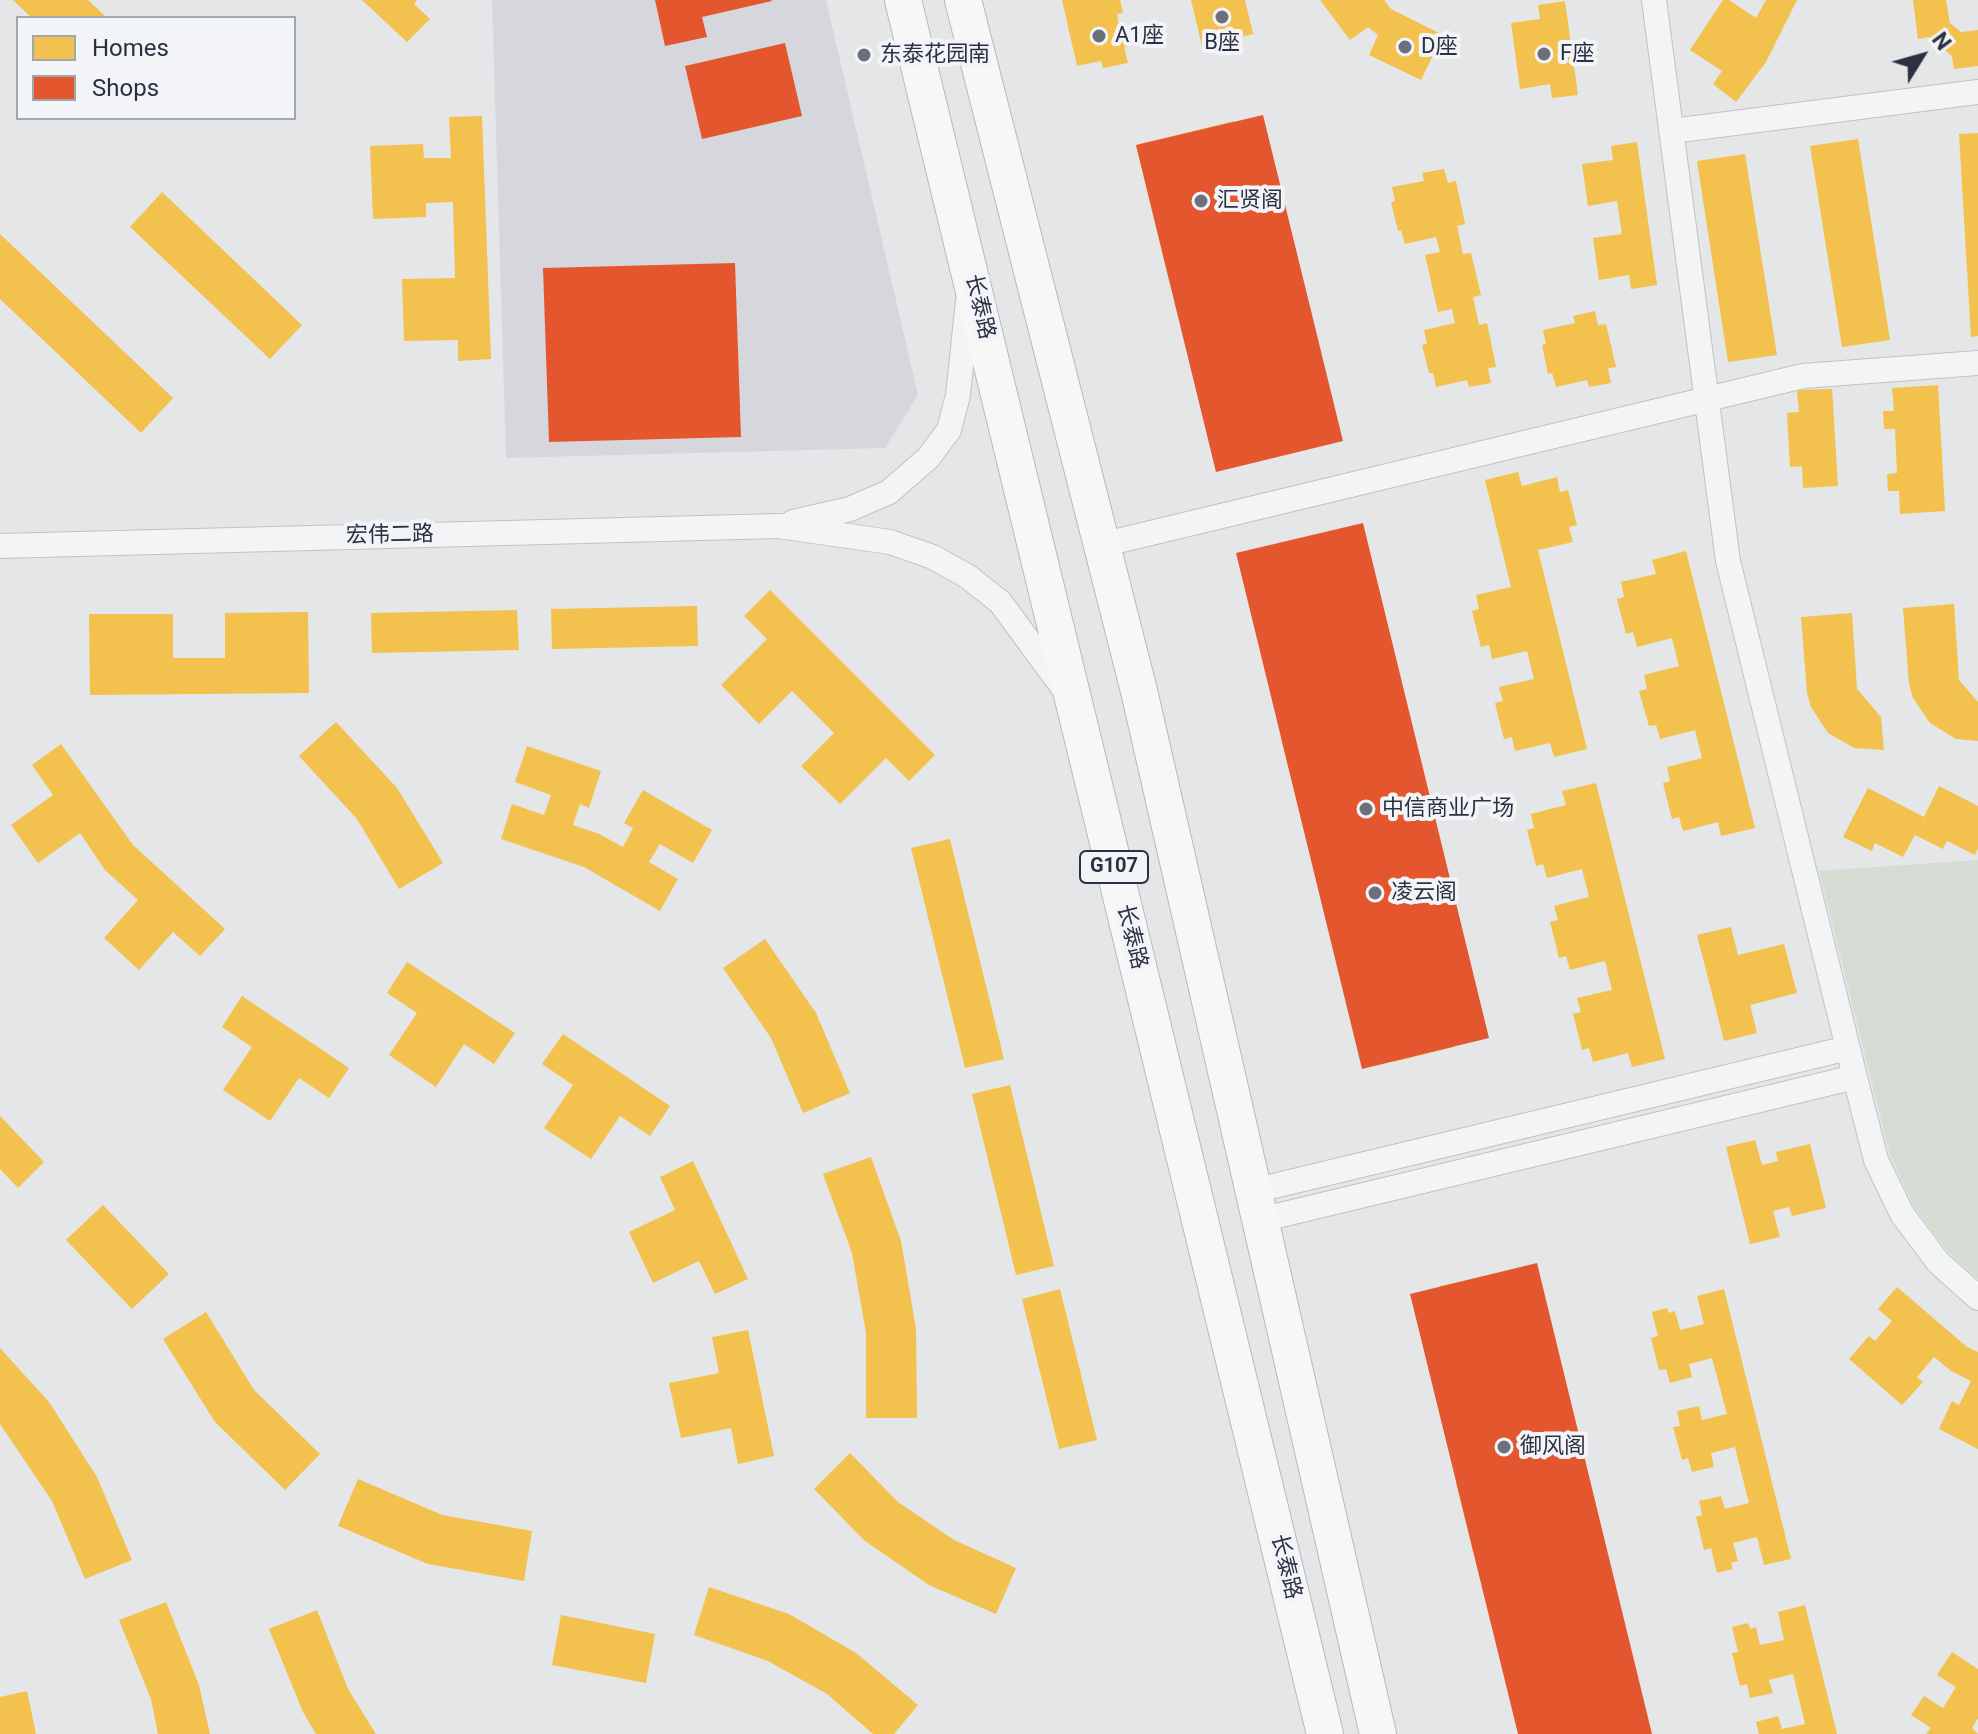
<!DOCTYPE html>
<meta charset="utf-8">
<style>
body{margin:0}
#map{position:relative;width:1978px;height:1734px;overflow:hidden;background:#e4e6e8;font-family:Roboto,sans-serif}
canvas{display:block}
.legend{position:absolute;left:16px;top:16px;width:280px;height:104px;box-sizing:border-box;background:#f2f4f7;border:2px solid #a2a6ae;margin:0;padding:10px 14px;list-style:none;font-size:24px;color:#2b3141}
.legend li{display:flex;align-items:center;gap:16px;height:40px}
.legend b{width:40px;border:2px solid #a2a6ae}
.north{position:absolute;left:1882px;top:16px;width:80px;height:80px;-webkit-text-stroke:6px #f2f4f7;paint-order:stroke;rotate:53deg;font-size:22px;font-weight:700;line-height:32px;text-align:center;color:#2b3141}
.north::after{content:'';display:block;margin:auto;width:28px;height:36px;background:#2b3141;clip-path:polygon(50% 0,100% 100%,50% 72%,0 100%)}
</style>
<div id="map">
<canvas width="1978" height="1734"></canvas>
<ul class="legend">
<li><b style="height:22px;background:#f2c14e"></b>Homes</li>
<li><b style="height:22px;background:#e4572e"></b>Shops</li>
</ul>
<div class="north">N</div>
</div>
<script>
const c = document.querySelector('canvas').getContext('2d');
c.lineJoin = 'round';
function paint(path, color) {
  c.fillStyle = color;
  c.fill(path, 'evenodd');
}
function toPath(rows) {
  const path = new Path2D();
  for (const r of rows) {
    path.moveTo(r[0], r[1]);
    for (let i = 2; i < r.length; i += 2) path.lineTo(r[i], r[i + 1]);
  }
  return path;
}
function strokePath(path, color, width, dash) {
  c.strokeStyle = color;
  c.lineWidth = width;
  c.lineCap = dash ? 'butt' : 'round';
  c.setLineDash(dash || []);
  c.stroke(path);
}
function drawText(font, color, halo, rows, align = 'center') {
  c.font = font + ' Roboto,"Noto Sans SC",sans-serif';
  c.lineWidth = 8;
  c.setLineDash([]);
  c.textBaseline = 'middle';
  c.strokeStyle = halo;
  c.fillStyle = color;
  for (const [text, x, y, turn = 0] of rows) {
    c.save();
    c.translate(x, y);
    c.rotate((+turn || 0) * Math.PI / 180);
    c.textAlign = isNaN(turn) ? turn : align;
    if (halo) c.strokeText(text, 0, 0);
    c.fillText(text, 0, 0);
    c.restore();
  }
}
const built = toPath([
 [492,0,826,0,918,395,885,448,506,458]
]);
const green = toPath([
 [1978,860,1978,1279,1948,1252,1914,1207,1890,1155,1819,871]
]);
const homes = toPath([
 [13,0,88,0,107,18,32,18],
 [362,0,417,0,414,4,430,19,407,42],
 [1062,0,1120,0,1123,13,1117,14,1119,27,1126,26,1131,45,1124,47,1128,63,1103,68,1101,61,1077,66],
 [1191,0,1245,0,1253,34,1202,46],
 [1320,0,1384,0,1391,9,1443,35,1421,80,1369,55,1378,35,1368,27,1350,40],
 [1723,0,1729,0,1756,18,1766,0,1797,0,1766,62,1736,102,1713,84,1722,71,1690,50],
 [1913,0,1946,0,1950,23,1961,32,1978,30,1978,66,1954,69,1952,56,1929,37,1918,39],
 [1565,1,1578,95,1552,98,1550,84,1520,89,1511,23,1540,19,1538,5],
 [482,116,491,359,458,361,458,340,404,341,402,279,455,278,453,202,426,203,426,217,373,219,370,146,423,144,424,158,451,158,449,117],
 [1234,121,1267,257,1169,281,1136,145],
 [1978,133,1978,336,1971,337,1959,134],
 [1858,139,1890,340,1842,347,1810,146],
 [1637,142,1657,285,1631,289,1629,275,1599,280,1593,238,1622,234,1617,201,1588,206,1582,164,1613,160,1611,146],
 [1745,154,1777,355,1728,362,1697,161],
 [1444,169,1448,183,1456,181,1465,224,1457,226,1463,254,1471,253,1481,295,1473,297,1479,325,1487,323,1496,367,1488,368,1491,383,1469,387,1467,380,1436,387,1433,373,1429,373,1422,345,1427,344,1424,330,1455,323,1452,309,1438,312,1425,255,1440,252,1436,237,1405,244,1401,230,1398,231,1391,202,1395,201,1392,187,1424,181,1422,173],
 [162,192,302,325,270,359,130,227],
 [0,234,173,398,141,433,0,299],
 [1595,311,1598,325,1606,324,1616,367,1608,368,1611,383,1589,387,1587,380,1556,387,1552,373,1548,374,1542,345,1546,344,1543,330,1575,323,1573,316],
 [1938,385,1945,511,1900,514,1899,491,1888,491,1887,474,1897,473,1895,429,1884,429,1883,411,1894,411,1892,388],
 [1832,389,1838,486,1803,488,1802,466,1790,467,1787,413,1799,412,1797,390],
 [1518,472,1522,486,1557,477,1560,492,1568,490,1577,525,1569,527,1573,542,1538,550,1587,749,1554,757,1550,743,1515,751,1512,737,1504,739,1495,703,1503,701,1499,687,1534,679,1527,651,1492,659,1489,645,1481,647,1472,611,1479,609,1476,595,1511,587,1485,480],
 [1686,551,1755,828,1721,836,1718,822,1683,831,1679,817,1672,819,1663,783,1670,781,1667,767,1702,758,1695,730,1660,739,1656,725,1649,726,1639,691,1647,689,1644,675,1679,666,1672,638,1637,647,1633,632,1626,634,1617,599,1624,597,1621,582,1656,574,1652,560],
 [770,590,935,755,909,781,886,758,840,804,801,766,834,733,792,691,759,724,721,685,767,639,744,616],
 [1954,604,1959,680,1978,702,1978,741,1956,739,1930,723,1913,698,1909,684,1903,608],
 [697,606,698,646,552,649,551,609],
 [517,610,519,650,372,653,371,613],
 [308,612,309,693,90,695,89,614,173,614,173,658,225,658,225,613],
 [1852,613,1857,689,1881,717,1884,750,1854,748,1828,733,1811,707,1807,693,1801,617],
 [336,722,397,788,443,863,399,889,357,819,299,756],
 [1343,724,1380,876,1410,868,1454,1047,1393,1062,1355,907,1338,911,1330,876,1316,879,1281,739],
 [61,744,133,845,225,929,200,956,173,932,139,970,104,938,138,900,105,870,80,833,38,863,11,825,53,795,32,765],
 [527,746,601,771,589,808,580,804,573,825,599,834,623,847,633,828,624,823,643,790,712,830,693,863,660,844,649,862,678,879,660,911,584,867,501,839,512,804,544,815,551,795,515,782],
 [1596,783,1665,1059,1632,1067,1628,1053,1593,1062,1589,1048,1582,1050,1573,1014,1581,1012,1577,998,1612,990,1605,961,1570,970,1566,956,1559,958,1550,922,1558,920,1554,906,1589,897,1582,869,1547,878,1543,864,1536,866,1527,830,1534,828,1531,814,1566,805,1562,791],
 [1939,786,1978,806,1978,848,1975,855,1947,841,1943,849,1915,835,1903,857,1875,843,1872,851,1843,837,1868,788,1924,817],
 [950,839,1004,1059,965,1068,911,848],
 [1731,927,1738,955,1784,944,1797,993,1750,1005,1757,1033,1724,1041,1697,935],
 [765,939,816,1013,850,1093,803,1113,771,1038,723,968],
 [407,962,515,1033,494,1064,464,1044,436,1087,389,1055,417,1013,387,993],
 [242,996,349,1068,329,1098,299,1078,270,1121,223,1090,252,1047,222,1027],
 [563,1034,670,1106,650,1136,620,1116,591,1159,544,1128,573,1085,542,1064],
 [1010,1085,1054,1266,1016,1275,972,1094],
 [0,1116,44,1162,18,1188,0,1169],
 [1755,1140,1762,1165,1778,1161,1776,1152,1810,1144,1826,1208,1792,1216,1789,1207,1773,1211,1780,1237,1750,1244,1726,1147],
 [871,1157,901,1241,916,1329,917,1418,866,1418,866,1333,852,1253,823,1174],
 [693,1161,748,1279,715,1294,699,1261,653,1283,629,1232,675,1210,660,1177],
 [103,1205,169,1274,132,1309,66,1240],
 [1502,1272,1546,1450,1515,1457,1552,1609,1491,1624,1456,1483,1470,1479,1462,1445,1479,1441,1440,1286],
 [1897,1287,1967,1347,1978,1352,1978,1449,1939,1429,1952,1401,1959,1405,1971,1381,1951,1371,1934,1357,1917,1377,1923,1382,1902,1405,1849,1359,1869,1336,1875,1341,1892,1321,1878,1309],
 [1060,1289,1097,1440,1059,1449,1022,1299],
 [1724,1289,1791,1559,1764,1565,1757,1537,1733,1543,1738,1561,1731,1563,1733,1569,1717,1573,1711,1548,1704,1550,1696,1517,1702,1515,1699,1501,1721,1496,1725,1509,1749,1503,1735,1447,1711,1453,1714,1467,1692,1472,1688,1458,1682,1460,1673,1427,1680,1426,1677,1411,1699,1406,1702,1420,1727,1414,1712,1358,1689,1364,1692,1377,1670,1383,1666,1369,1659,1370,1651,1338,1658,1336,1652,1312,1667,1308,1669,1313,1675,1311,1680,1330,1704,1324,1697,1296],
 [206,1312,254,1390,320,1454,285,1490,215,1422,163,1339],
 [748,1330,774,1456,738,1464,731,1428,681,1438,669,1383,719,1373,712,1337],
 [0,1348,49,1402,97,1477,132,1560,85,1579,52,1501,0,1424],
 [850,1453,898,1502,954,1540,1016,1568,996,1614,929,1585,865,1541,814,1489],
 [358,1479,442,1515,532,1531,524,1581,428,1564,338,1526],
 [709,1587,789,1614,856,1653,918,1705,894,1734,873,1734,827,1694,768,1661,694,1635],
 [166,1602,199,1685,210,1734,158,1734,151,1699,119,1620],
 [1805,1605,1837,1734,1759,1734,1756,1722,1778,1716,1782,1729,1805,1724,1793,1674,1769,1680,1773,1693,1750,1698,1747,1684,1740,1686,1732,1653,1738,1652,1732,1627,1748,1623,1750,1629,1756,1627,1760,1645,1784,1640,1778,1612],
 [317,1610,348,1689,376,1734,316,1734,303,1712,269,1629],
 [561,1615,655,1634,646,1683,552,1665],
 [1952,1652,1978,1669,1978,1718,1972,1728,1978,1734,1926,1734,1931,1728,1911,1715,1924,1696,1943,1708,1956,1687,1937,1675],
 [27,1691,36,1734,0,1734,0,1697]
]);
const shops = toPath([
 [655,0,771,0,772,1,702,17,707,37,665,46],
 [785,43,802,116,702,139,685,66],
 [1263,115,1343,441,1216,472,1136,145],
 [735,263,741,437,549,442,543,268],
 [1363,523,1489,1038,1362,1069,1236,553],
 [1537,1263,1652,1734,1518,1734,1410,1294]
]);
const minor = toPath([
 [1654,0,1728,561,1855,1077,1876,1160,1902,1214,1938,1262,1978,1298],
 [1672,131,1978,92],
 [793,522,850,509,889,492,928,458,949,430,958,395,968,301],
 [1101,545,1803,376,1978,363],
 [0,546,779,526,890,542,933,557,967,576,1000,602,1064,689],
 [1253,1191,1848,1048],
 [1260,1220,1855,1077]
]);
const highway = toPath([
 [903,0,1325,1734],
 [963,0,1139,691,1378,1734]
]);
const markers = [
 [1222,17,8,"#6c707b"],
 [1099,36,8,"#6c707b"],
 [1405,47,8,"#6c707b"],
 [1544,54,8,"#6c707b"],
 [864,55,8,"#6c707b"],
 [1201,201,8,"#6c707b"],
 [1366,809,8,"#6c707b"],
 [1375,893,8,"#6c707b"],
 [1504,1447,8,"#6c707b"]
];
const shields = [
 [1114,867,68]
];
const shieldNames = [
 ["G107",1114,867]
];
const poiNames = [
 ["A1座",1115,36],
 ["B座",1222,43,"center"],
 ["D座",1421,47],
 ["F座",1560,54],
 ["东泰花园南",880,55],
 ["汇贤阁",1217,201],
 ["中信商业广场",1382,809],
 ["凌云阁",1391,893],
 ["御风阁",1520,1447]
];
const streetNames = [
 ["长泰路",979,307,77],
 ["宏伟二路",390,536,-1],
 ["长泰路",1131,937,76],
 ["长泰路",1285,1567,76]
];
paint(built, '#d5d7dd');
paint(green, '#d4dcd4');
paint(homes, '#f2c14e');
paint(shops, '#e4572e');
strokePath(minor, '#c1c2c5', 26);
strokePath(highway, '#b7b9bd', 38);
strokePath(minor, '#f3f4f5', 24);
strokePath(highway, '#f7f7f7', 36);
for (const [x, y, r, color] of markers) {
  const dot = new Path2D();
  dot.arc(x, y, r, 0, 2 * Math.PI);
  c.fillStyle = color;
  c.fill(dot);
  strokePath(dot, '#f2f4f7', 3);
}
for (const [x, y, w] of shields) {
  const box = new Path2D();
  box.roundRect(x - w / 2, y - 16, w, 32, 6);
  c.fillStyle = '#f2f4f7';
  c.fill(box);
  strokePath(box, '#2b3141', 2);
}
drawText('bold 20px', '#2b3141', null, shieldNames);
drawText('22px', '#2b3141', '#f2f4f7', poiNames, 'left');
drawText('22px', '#2b3141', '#f2f4f7', streetNames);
</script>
